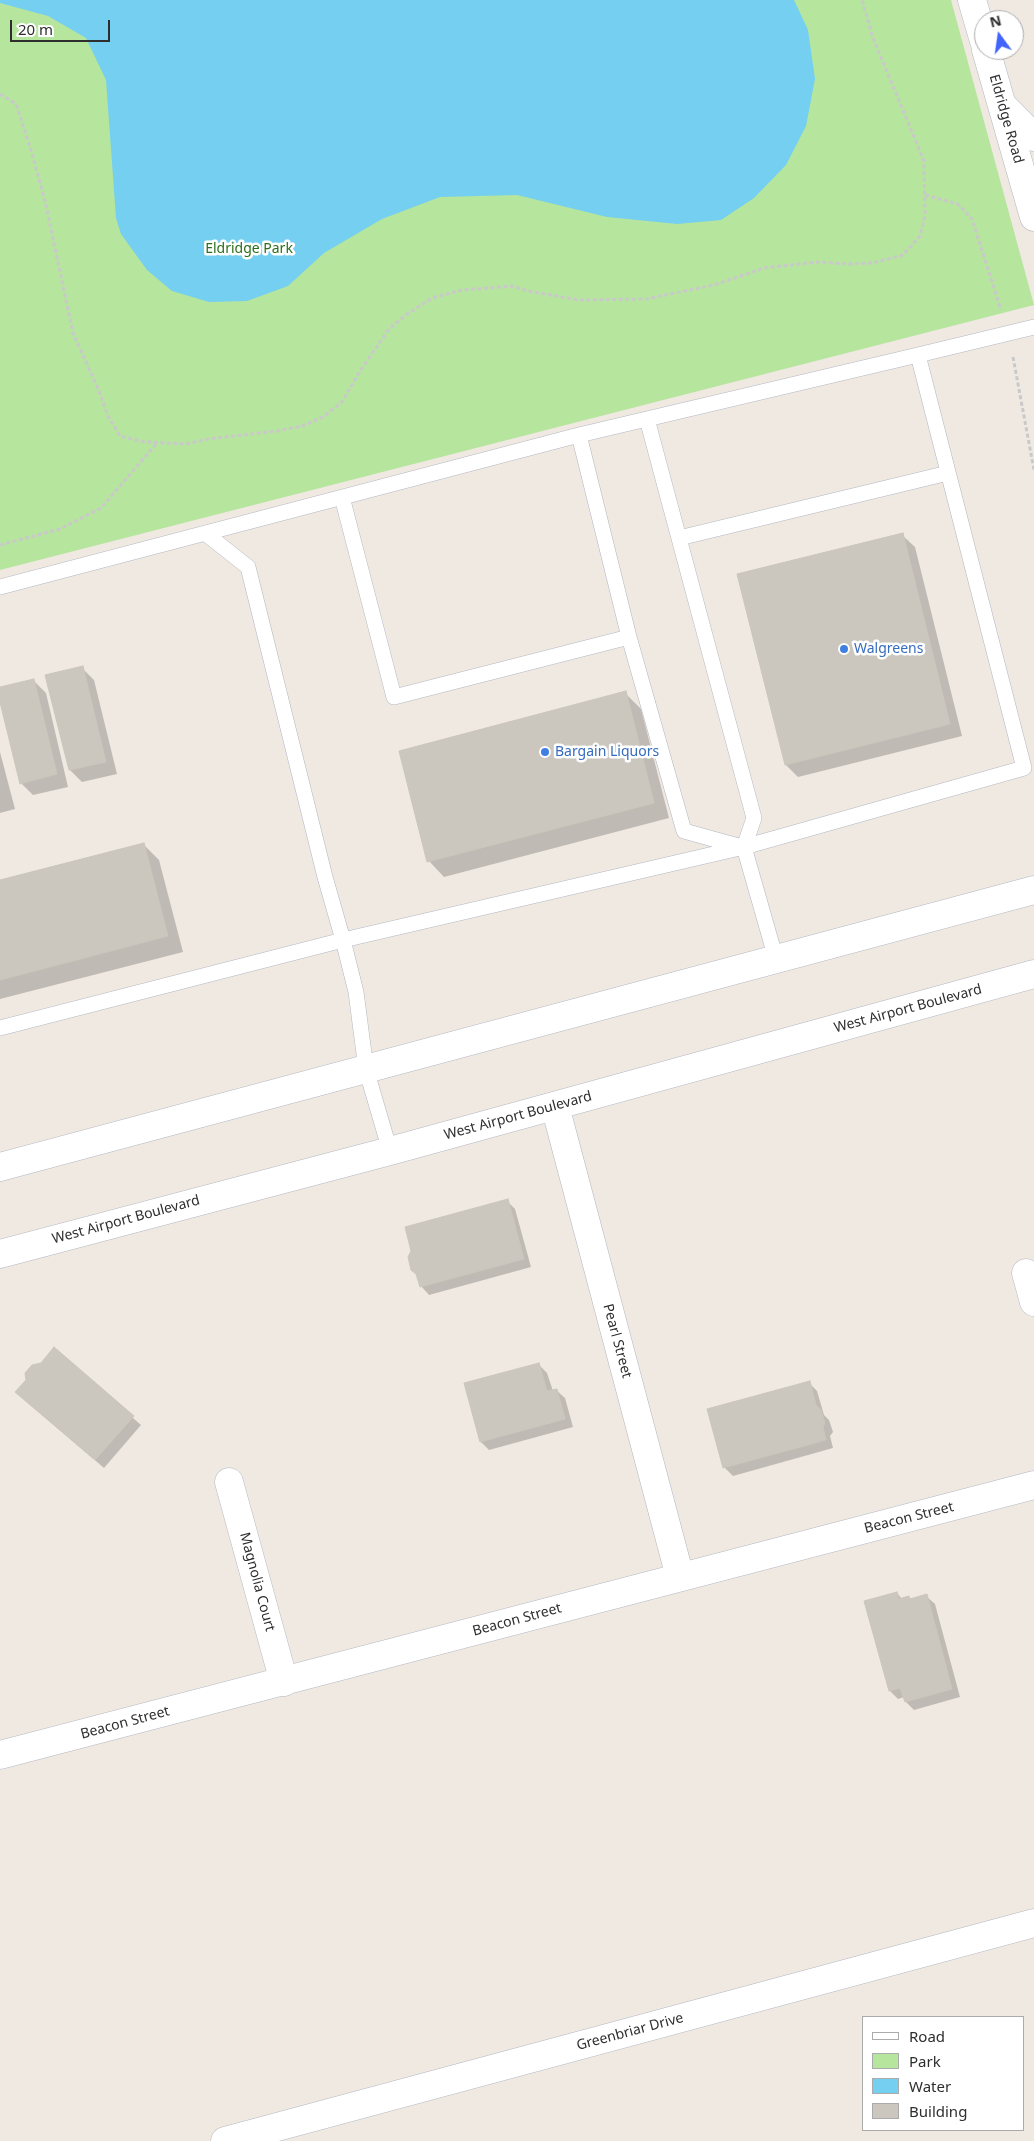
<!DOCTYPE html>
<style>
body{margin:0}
#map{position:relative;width:1034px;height:2141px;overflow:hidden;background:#efe9e1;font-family:"Noto Sans",sans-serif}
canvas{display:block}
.legend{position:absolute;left:862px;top:2016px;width:162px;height:115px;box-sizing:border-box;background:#fff;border:1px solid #ababab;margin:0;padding:6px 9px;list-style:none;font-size:15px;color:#2e2e2e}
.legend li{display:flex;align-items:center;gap:10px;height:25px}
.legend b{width:25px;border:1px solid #ababab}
.north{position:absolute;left:974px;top:10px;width:50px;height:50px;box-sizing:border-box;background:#fff;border:1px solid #ababab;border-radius:50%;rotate:346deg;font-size:14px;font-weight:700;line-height:20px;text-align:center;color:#2e2e2e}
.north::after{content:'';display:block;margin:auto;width:18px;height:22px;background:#4264fb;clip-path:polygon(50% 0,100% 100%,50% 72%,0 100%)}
.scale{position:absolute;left:10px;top:20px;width:100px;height:22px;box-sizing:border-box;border:2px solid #2e2e2e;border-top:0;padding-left:6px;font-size:15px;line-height:18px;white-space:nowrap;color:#2e2e2e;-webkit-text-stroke:4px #fff;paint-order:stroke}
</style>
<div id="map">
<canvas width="1034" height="2141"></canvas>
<ul class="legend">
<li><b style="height:6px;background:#fff"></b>Road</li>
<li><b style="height:14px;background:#b6e59e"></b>Park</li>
<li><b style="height:14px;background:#75cff0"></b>Water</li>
<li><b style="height:14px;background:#cbc7bf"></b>Building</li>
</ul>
<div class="north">N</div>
<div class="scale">20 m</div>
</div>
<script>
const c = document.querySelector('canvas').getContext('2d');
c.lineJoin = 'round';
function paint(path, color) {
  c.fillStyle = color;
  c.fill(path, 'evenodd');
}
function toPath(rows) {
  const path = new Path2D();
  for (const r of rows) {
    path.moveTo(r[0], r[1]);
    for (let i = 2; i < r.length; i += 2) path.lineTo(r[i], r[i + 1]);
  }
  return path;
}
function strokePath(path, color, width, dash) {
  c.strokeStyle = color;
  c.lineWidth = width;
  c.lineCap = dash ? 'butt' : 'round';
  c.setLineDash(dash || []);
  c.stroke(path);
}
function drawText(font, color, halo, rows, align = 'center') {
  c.font = font + ' "Noto Sans",sans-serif';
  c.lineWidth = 5;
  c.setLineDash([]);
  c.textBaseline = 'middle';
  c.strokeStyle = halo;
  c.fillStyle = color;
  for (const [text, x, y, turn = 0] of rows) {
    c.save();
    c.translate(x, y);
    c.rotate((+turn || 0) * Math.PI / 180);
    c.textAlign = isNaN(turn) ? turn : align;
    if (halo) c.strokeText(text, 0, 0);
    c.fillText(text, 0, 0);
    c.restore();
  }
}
const green = toPath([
 [0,0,951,0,1034,305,0,570]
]);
const water = toPath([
 [0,0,794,0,808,30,815,79,806,126,786,165,754,198,721,220,677,224,607,217,517,195,440,197,382,219,324,253,288,286,247,301,209,302,172,291,147,270,121,234,116,218,106,80,86,38,48,16,0,3]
]);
const shadow = toPath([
 [902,535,915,547,962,736,798,777,786,765,739,575],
 [82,668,94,680,117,774,82,782,70,770],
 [33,680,46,693,68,787,33,795,21,783,0,697,0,689],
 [625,693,641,709,669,818,444,877,429,861],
 [0,752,15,809,0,813],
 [143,844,159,860,183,952,0,999,0,881],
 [507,1201,515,1209,531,1267,429,1295,421,1286],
 [54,1349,141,1425,104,1468,25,1400,27,1380],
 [539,1365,547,1373,553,1391,556,1390,565,1398,573,1427,489,1450,481,1442],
 [809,1383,817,1391,824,1415,829,1420,833,1432,830,1436,833,1448,733,1476,724,1467],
 [897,1593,902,1599,909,1597,912,1600,926,1596,935,1604,960,1697,914,1710,906,1702,904,1697,898,1699,890,1691]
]);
const building = toPath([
 [903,533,950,724,785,765,737,574,903,533],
 [83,666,106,762,69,770,45,675,83,666],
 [34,679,57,774,20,784,0,702,0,687,34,679],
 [626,691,654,803,427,862,399,751,626,691],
 [144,843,168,936,0,980,0,880,144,843],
 [508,1199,524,1259,420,1287,416,1274,411,1270,408,1257,411,1251,405,1227,508,1199],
 [54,1347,134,1416,95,1460,15,1392,26,1380,25,1373,32,1365,41,1363,54,1347],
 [539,1363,547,1391,557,1389,565,1419,480,1442,464,1383,539,1363],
 [810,1381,816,1405,821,1410,825,1423,823,1427,826,1440,723,1468,707,1409,810,1381],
 [897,1592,899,1599,909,1596,910,1599,927,1594,952,1689,905,1702,900,1688,889,1691,864,1601,897,1592]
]);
const path = toPath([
 [0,94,16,104,31,150,45,201,73,333,99,391,108,416,120,436,145,442,186,444,208,439,277,431,302,426,323,417,342,402,360,371,389,329,407,314,432,298,462,290,512,286,528,291,579,300,646,299,714,285,764,268,818,262,848,264,872,263,903,255,920,236,925,216,924,161,873,38,862,0],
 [925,195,958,204,972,219,1001,310],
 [1013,357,1034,470],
 [0,545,60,529,101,508,157,443]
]);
const service = toPath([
 [647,419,754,818,744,847,776,959],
 [579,435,629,637],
 [342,497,394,697,629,637,684,831,742,847],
 [679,538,948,473],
 [0,587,579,435,918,355],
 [0,1028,343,940,325,877,248,567,205,533],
 [390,1151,366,1069,356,992,343,940,744,847,1024,768,918,355,1034,327]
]);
const minor = toPath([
 [555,1106,680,1577],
 [1026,1273,1034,1302],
 [229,1482,284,1682],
 [0,1755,1034,1485],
 [225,2141,1034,1923]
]);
const secondary = toPath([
 [972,0,984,41],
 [986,50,1034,217],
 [1004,107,1034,137],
 [0,1167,1034,890],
 [0,1254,390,1151,1034,974]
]);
const markers = [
 [844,649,5,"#3f7fe0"],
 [545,752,5,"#3f7fe0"]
];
const streetNames = [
 ["Eldridge Road",1006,119,74],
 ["West Airport Boulevard",908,1009,-15],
 ["West Airport Boulevard",518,1116,-15],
 ["West Airport Boulevard",126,1220,-15],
 ["Pearl Street",617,1341,75],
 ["Beacon Street",909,1518,-14],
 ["Magnolia Court",257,1582,75],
 ["Beacon Street",517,1620,-15],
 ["Beacon Street",125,1723,-15],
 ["Greenbriar Drive",630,2032,-15]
];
const parkNames = [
 ["Eldridge Park",249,249]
];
const shopNames = [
 ["Walgreens",854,649],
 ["Bargain Liquors",555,752]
];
paint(green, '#b6e59e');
paint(water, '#75cff0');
paint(shadow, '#0003');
paint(building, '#cbc7bf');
strokePath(building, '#cbc5ba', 1);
strokePath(service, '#b4b7c1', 16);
strokePath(minor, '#b4b7c1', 29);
strokePath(secondary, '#b4b7c1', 29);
strokePath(path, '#c9c9c9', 3, [4, 2.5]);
strokePath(service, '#fff', 15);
strokePath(minor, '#fff', 28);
strokePath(secondary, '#fff', 28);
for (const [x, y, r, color] of markers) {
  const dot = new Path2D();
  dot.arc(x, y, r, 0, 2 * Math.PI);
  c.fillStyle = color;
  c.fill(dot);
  strokePath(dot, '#fff', 2);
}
drawText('14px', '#2e2e2e', '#fff', streetNames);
drawText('14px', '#2c6e1b', '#fff', parkNames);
drawText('14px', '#366cbe', '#fff', shopNames, 'left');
</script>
